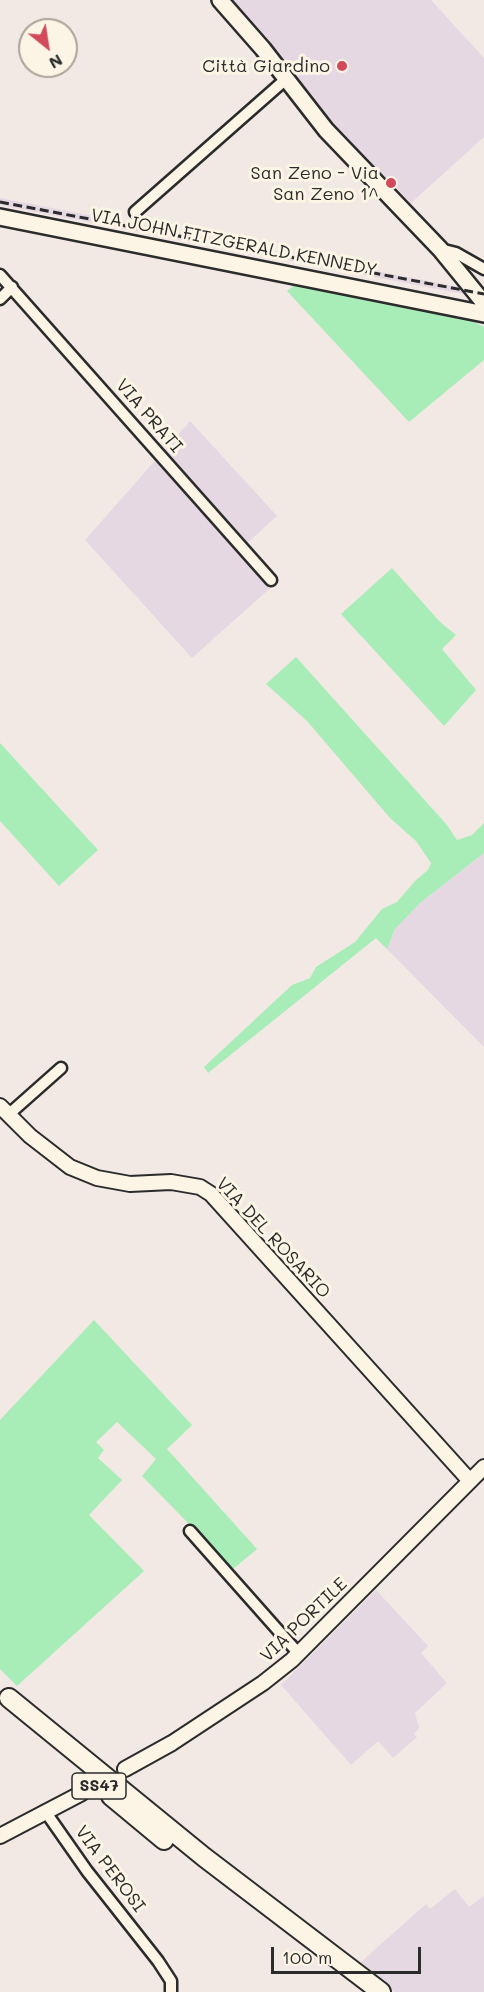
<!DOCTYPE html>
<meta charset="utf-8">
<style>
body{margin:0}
#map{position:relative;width:484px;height:1992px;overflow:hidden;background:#f2e8e4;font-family:Mali,sans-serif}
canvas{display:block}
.north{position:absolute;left:18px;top:18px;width:60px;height:60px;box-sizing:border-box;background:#fcf5e5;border:2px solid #a8a49b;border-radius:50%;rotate:150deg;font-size:16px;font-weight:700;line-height:24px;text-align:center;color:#2b2b2b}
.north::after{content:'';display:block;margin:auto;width:21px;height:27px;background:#d1495b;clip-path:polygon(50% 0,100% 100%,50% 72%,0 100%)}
.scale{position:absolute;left:271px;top:1947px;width:150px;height:27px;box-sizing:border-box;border:3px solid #2b2b2b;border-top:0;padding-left:8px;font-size:18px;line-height:21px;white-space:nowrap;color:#2b2b2b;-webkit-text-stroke:4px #fcf5e5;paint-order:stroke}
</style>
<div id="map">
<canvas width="484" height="1992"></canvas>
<div class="north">N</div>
<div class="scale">100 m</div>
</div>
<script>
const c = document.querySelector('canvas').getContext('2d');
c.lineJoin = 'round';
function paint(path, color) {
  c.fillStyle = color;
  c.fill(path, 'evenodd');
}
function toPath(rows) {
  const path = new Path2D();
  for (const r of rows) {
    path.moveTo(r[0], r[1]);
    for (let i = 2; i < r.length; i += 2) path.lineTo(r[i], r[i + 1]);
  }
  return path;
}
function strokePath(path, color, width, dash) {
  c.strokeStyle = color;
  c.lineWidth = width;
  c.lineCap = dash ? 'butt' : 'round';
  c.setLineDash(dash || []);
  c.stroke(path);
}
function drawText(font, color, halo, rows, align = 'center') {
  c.font = font + ' Mali,sans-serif';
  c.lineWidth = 6;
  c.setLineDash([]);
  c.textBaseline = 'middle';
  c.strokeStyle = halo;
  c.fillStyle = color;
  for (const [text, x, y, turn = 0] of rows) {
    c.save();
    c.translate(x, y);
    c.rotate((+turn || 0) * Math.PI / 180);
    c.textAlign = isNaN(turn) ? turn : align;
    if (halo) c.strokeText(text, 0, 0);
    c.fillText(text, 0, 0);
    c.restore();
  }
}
const built = toPath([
 [232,0,431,0,484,58,484,137,411,203,319,109,286,62],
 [0,198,469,289,462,280,471,272,484,288,484,298,0,205],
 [190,421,277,516,245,545,277,582,192,658,85,540],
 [484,853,484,1047,387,949,395,929,420,903],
 [376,1590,428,1646,421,1653,447,1683,415,1713,419,1728,414,1734,417,1737,393,1758,378,1741,351,1765,281,1685],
 [455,1889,469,1907,484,1896,484,1992,394,1992,361,1962,426,1904,430,1909]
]);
const green = toPath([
 [297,283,468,319,484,327,484,360,409,422,287,291],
 [392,568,440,622,456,635,442,649,476,690,444,726,341,614],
 [296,657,447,825,457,840,472,835,484,823,484,853,420,903,395,929,387,949,376,938,208,1073,204,1067,292,985,310,978,316,967,355,942,382,909,397,902,415,881,428,870,431,863,416,841,390,818,307,721,266,684],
 [0,743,98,850,59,886,0,821],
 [94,1320,192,1425,167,1449,257,1549,233,1569,142,1476,156,1459,117,1422,96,1442,104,1450,98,1458,122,1480,89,1515,144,1571,17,1686,0,1669,0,1420]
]);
const tertiaryTunnel = toPath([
 [82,1793,125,1769]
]);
const minor = toPath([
 [135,212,286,79],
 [440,249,456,253,484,269],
 [0,275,271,580],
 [0,299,12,287],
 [8,1115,61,1068],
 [190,1531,299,1654],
 [45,1811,87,1871,158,1961,171,1981,171,1992]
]);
const tertiary = toPath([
 [0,1106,30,1136,70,1167,97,1178,130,1184,171,1182,200,1187,211,1194,470,1481],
 [125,1769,172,1743,263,1683,292,1660,484,1467],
 [0,1836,82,1793]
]);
const secondary = toPath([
 [220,0,263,49,326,130,440,249,484,303],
 [0,217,484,314]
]);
const trunk = toPath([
 [9,1698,204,1857,381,1992],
 [111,1796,164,1840]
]);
const rail = toPath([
 [0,202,484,294]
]);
const markers = [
 [342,66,6,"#d1495b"],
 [391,183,6,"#d1495b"]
];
const shields = [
 [99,1786,54]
];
const shieldNames = [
 ["SS47",99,1786]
];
const poiNames = [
 ["Città Giardino",330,66],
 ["San Zeno - Via",379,173],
 ["San Zeno 1^",379,194]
];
const streetNames = [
 ["VIA JOHN FITZGERALD KENNEDY",234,243,11],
 ["VIA PRATI",149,416,49],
 ["VIA DEL ROSARIO",273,1238,47],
 ["VIA PORTILE",304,1620,-44],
 ["VIA PEROSI",110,1869,53]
];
paint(built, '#e6d8e3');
paint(green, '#a8edb8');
strokePath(tertiaryTunnel, '#cac2bf', 14, [14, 7]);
strokePath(minor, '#2b2b2b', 15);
strokePath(tertiary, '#2b2b2b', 18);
strokePath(secondary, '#2b2b2b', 20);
strokePath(trunk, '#2b2b2b', 22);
strokePath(minor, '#fcf5e5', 10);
strokePath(tertiary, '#fcf5e5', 14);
strokePath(secondary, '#fcf5e5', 15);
strokePath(trunk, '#fcf5e5', 18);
strokePath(rail, '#2b2b2b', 3, [9, 4.5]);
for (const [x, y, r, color] of markers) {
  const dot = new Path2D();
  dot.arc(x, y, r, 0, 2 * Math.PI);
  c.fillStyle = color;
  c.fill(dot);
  strokePath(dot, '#fcf5e5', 2);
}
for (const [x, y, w] of shields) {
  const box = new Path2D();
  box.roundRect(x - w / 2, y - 13, w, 26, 4.5);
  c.fillStyle = '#fcf5e5';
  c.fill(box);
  strokePath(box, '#2b2b2b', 1.5);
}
drawText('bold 16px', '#2b2b2b', null, shieldNames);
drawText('18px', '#2b2b2b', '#fcf5e5', poiNames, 'right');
drawText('18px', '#2b2b2b', '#fcf5e5', streetNames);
</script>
